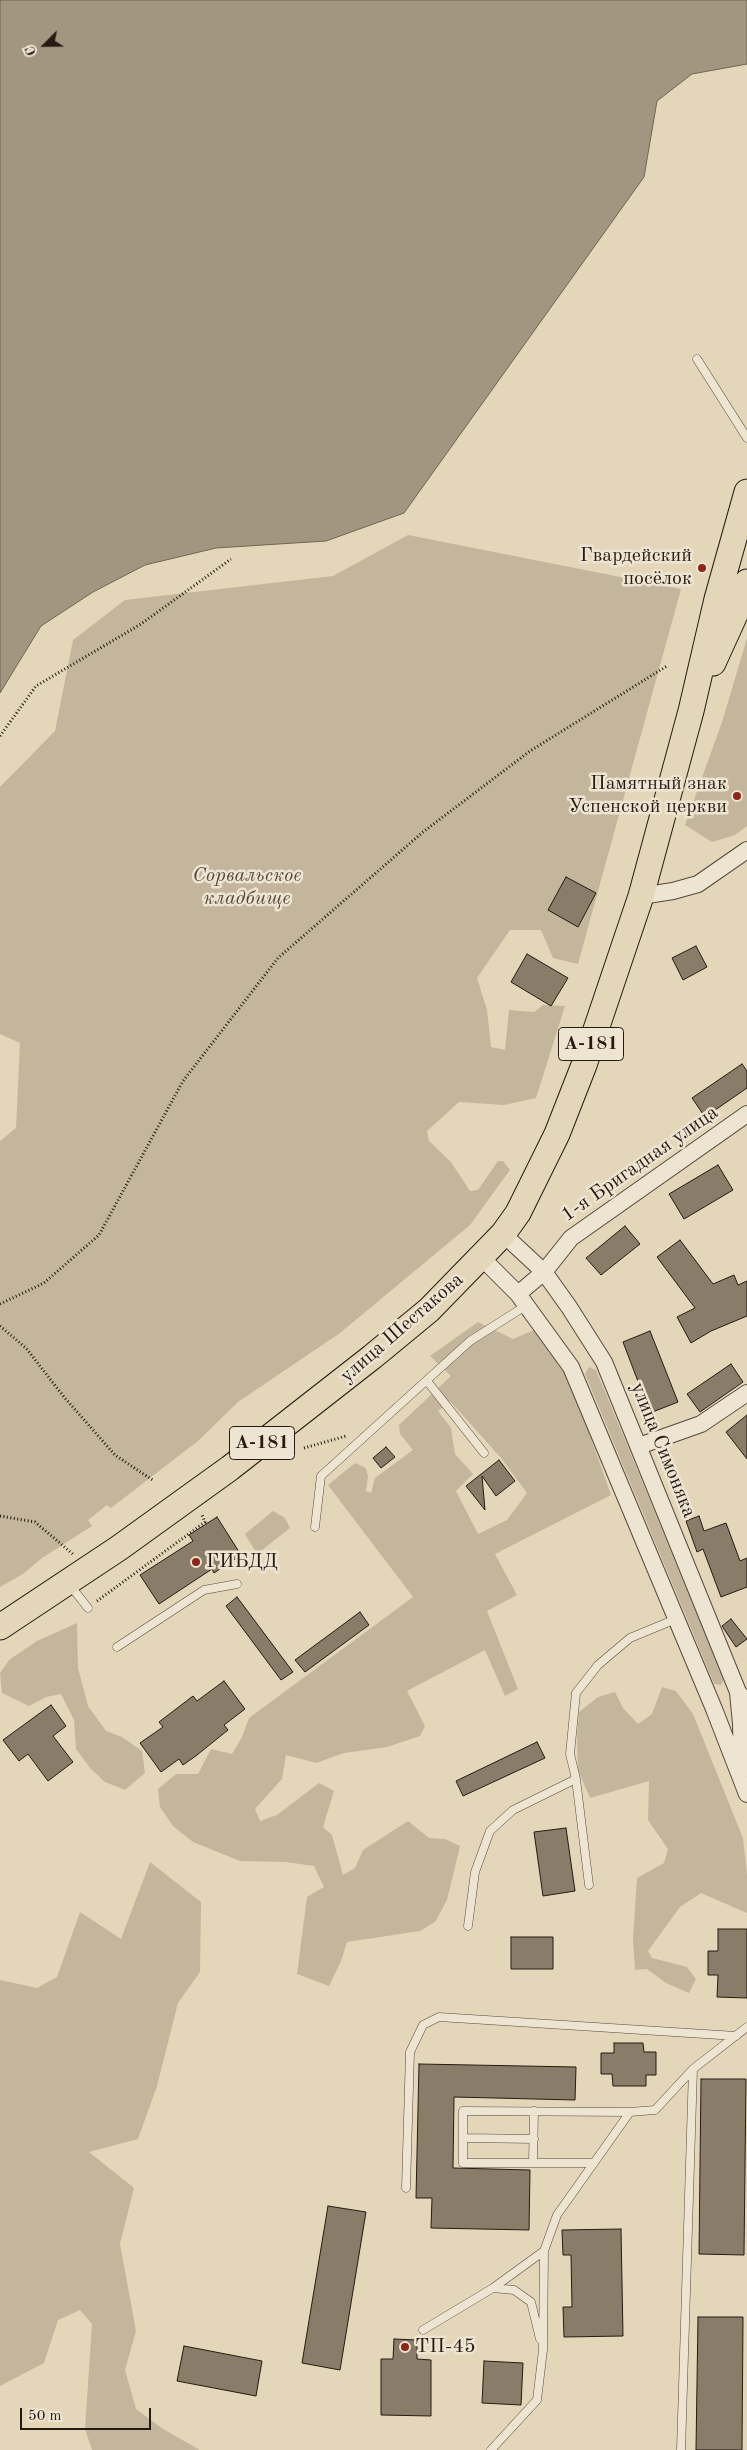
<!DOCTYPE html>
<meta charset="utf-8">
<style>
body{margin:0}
#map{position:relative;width:747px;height:2450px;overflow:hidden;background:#e4d6b9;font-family:"Old Standard TT",serif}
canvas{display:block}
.north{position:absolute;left:20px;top:20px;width:50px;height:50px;-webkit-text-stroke:4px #ede4d2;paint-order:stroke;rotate:247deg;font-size:14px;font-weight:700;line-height:20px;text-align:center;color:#261a12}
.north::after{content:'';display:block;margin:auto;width:18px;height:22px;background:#261a12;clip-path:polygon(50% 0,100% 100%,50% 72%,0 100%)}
.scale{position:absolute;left:20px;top:2408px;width:131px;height:22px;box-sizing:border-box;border:2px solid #261a12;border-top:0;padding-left:6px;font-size:15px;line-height:18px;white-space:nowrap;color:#261a12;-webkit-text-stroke:4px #ede4d2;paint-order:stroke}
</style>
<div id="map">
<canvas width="747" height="2450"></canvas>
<div class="north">С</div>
<div class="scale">50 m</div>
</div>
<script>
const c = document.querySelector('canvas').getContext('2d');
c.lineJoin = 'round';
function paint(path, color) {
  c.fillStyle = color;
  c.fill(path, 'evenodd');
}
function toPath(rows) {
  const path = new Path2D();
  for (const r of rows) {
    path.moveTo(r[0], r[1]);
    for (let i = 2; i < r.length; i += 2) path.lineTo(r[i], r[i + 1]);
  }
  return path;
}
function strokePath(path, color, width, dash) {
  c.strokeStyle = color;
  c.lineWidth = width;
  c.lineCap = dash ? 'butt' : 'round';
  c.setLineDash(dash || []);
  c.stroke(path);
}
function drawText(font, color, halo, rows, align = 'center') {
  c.font = font + ' "Old Standard TT",serif';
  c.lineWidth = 5;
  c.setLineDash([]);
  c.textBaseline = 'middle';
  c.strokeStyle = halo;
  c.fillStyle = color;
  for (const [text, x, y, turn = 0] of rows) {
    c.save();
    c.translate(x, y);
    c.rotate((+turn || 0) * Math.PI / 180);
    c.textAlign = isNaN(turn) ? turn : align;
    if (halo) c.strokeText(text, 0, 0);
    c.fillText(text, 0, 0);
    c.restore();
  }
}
const green = toPath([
 [408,535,681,589,578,964,553,958,541,930,510,930,477,978,487,1010,491,1047,505,1050,509,1010,534,1012,543,1005,565,1006,536,1098,504,1105,459,1102,427,1131,429,1141,451,1162,470,1191,478,1190,498,1161,503,1161,510,1170,470,1225,340,1333,238,1402,198,1441,111,1508,107,1505,88,1520,92,1526,42,1558,23,1574,0,1587,0,1141,16,1128,20,1043,0,1034,0,787,55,731,73,640,125,600,333,576],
 [747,638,747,826,735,835,712,842,685,825,723,719],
 [478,1322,513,1339,534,1330,566,1368,611,1495,495,1554,517,1595,487,1611,518,1689,505,1696,485,1650,407,1691,425,1726,420,1736,387,1747,344,1753,316,1763,286,1755,282,1779,255,1809,260,1821,277,1815,319,1783,334,1791,323,1827,332,1835,343,1875,355,1868,363,1850,408,1821,429,1838,445,1839,460,1846,447,1900,435,1922,420,1931,347,1942,341,1961,329,1986,297,1974,307,1897,324,1887,314,1866,286,1862,240,1861,193,1842,173,1826,160,1807,158,1789,176,1774,198,1774,211,1749,232,1754,242,1737,249,1718,413,1597,328,1485,355,1463,366,1468,368,1477,366,1491,371,1493,375,1478,413,1450,400,1434,399,1425,451,1376,430,1356],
 [450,1401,501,1458,527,1493,507,1520,478,1534,456,1491,473,1474,455,1454,451,1428,438,1411],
 [589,1367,596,1370,724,1679,721,1685,714,1684,585,1374],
 [273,1511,285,1518,290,1528,257,1554,245,1534],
 [77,1623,78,1668,88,1706,106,1731,122,1737,142,1751,145,1773,125,1790,105,1782,90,1768,76,1749,74,1720,61,1694,46,1697,29,1706,2,1693,0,1673,9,1660,37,1641],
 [662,1687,676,1691,693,1714,743,1838,747,1875,747,1913,701,1893,680,1907,648,1951,652,1958,687,1967,696,1979,689,1993,666,1983,647,1969,635,1970,633,1939,637,1878,664,1863,668,1849,648,1820,649,1781,590,1798,578,1770,577,1737,579,1712,598,1697,615,1692,623,1708,638,1724,652,1714],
 [150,1862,201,1902,200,1972,178,2003,157,2086,138,2139,89,2152,134,2188,120,2244,136,2331,125,2370,136,2409,163,2429,200,2450,92,2450,85,2429,92,2324,80,2310,58,2320,44,2363,0,2386,0,1980,37,1988,57,1977,80,1912,121,1939]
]);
const water = toPath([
 [0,0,747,0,747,64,692,74,657,101,644,177,404,513,326,541,216,548,145,565,93,592,41,626,0,693,0,0]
]);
const building = toPath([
 [566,877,596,893,578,927,548,910,566,877],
 [696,946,707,967,683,980,672,958,696,946],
 [527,954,568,978,551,1006,511,982,527,954],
 [742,1064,747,1071,747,1088,705,1117,692,1098,742,1064],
 [718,1165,733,1190,684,1219,669,1194,718,1165],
 [625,1226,640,1244,601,1275,586,1258,625,1226],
 [680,1240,713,1284,734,1275,738,1285,747,1281,747,1316,711,1331,691,1343,677,1317,695,1308,657,1257,680,1240],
 [650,1331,678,1402,650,1413,623,1342,650,1331],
 [731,1364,743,1382,700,1412,687,1394,731,1364],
 [747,1415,747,1459,726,1432,747,1415],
 [386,1447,395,1457,381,1468,373,1458,386,1447],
 [499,1460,515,1481,496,1496,482,1476,485,1510,466,1486,499,1460],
 [699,1516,704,1531,726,1523,740,1561,747,1558,747,1587,721,1597,703,1549,697,1552,686,1521,699,1516],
 [217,1517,241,1555,214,1573,212,1569,159,1604,140,1575,193,1541,189,1535,217,1517],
 [237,1597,293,1672,281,1680,226,1606,237,1597],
 [360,1612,369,1625,305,1672,295,1660,360,1612],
 [731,1619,747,1639,736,1647,722,1626,731,1619],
 [224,1681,245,1709,224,1725,228,1730,197,1755,183,1765,179,1759,161,1772,140,1743,163,1727,159,1722,193,1696,197,1701,224,1681],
 [51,1705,66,1726,53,1736,73,1762,48,1781,28,1754,19,1761,3,1740,51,1705],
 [537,1742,545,1758,463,1796,456,1781,537,1742],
 [566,1828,575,1891,543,1896,534,1832,566,1828],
 [718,1929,747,1929,747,1998,717,1997,718,1975,708,1975,708,1951,718,1951,718,1929],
 [511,1937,553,1937,553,1969,511,1969,511,1937],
 [614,2043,643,2043,644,2052,656,2052,656,2075,646,2075,646,2086,613,2086,612,2074,601,2074,601,2053,614,2053,614,2043],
 [419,2064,576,2067,575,2100,454,2097,453,2168,530,2170,529,2230,431,2228,432,2198,416,2198,419,2064],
 [701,2079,746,2079,744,2255,699,2254,701,2079],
 [328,2206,366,2212,340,2370,302,2363,328,2206],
 [621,2229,623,2336,564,2337,563,2307,572,2307,571,2255,563,2255,562,2230,621,2229],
 [698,2317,743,2317,742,2450,696,2450,698,2317],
 [394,2339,417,2340,417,2359,431,2360,431,2416,381,2415,381,2359,393,2359,394,2339],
 [184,2346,262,2361,256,2396,177,2381,184,2346],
 [484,2361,523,2363,521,2405,482,2403,484,2361]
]);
const path = toPath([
 [0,736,36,686,141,624,231,559],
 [0,1304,44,1283,99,1235,183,1081,278,958,423,832,530,751,667,666],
 [0,1326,26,1348,64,1397,115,1455,154,1481],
 [304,1448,346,1436],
 [0,1516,35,1522,74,1555],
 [97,1601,205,1522,202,1515]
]);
const lane = toPath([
 [697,359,747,438],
 [427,1381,484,1453],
 [315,1527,321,1476,470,1341,527,1305],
 [69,1584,88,1608],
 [117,1647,204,1590,237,1584],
 [589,1885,576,1779,570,1754,576,1693,598,1665,630,1638,676,1619],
 [468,1926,475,1872,490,1831,513,1810,576,1779],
 [463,2138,534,2139],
 [533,2163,534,2111],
 [594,2163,463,2163,463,2111,630,2112],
 [406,2188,410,2052,423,2025,439,2017,736,2036],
 [493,2288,514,2290,531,2302,540,2339],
 [423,2330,493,2288,544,2251],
 [491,2450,537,2400,543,2350,544,2251,557,2215,630,2112,655,2110,693,2069,747,2027],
 [681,2450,693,2069]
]);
const street = toPath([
 [641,896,673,891,698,884,747,850],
 [503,1234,544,1272,569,1307,604,1362,738,1692,747,1703],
 [481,1257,518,1294,571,1367,714,1709,747,1794],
 [518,1294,544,1272,571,1238,747,1114],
 [639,1446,701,1424,747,1393],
 [738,1692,741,1724,742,1770]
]);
const primary = toPath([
 [713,663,738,608,747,582],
 [0,1627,119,1548,230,1468,372,1357,429,1310,503,1234,518,1213,557,1134,584,1065,641,896,691,711,717,599,747,492]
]);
const markers = [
 [702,568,5,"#8f2418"],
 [737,796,5,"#8f2418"],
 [196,1562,5,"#8f2418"],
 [405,2347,5,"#8f2418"]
];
const shields = [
 [591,1044,65],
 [262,1443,65]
];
const shieldNames = [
 ["А-181",591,1044],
 ["А-181",262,1443]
];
const poiNames = [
 ["Гвардейский",692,556],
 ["посёлок",692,579],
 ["Памятный знак",727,784],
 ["Успенской церкви",727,807],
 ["ГИБДД",206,1562,"left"],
 ["ТП-45",415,2347,"left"]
];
const parkNames = [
 ["Сорвальское",247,876],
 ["кладбище",247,899]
];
const streetNames = [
 ["1-я Бригадная улица",640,1164,-35],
 ["улица Шестакова",402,1328,-41],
 ["улица Симоняка",663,1450,68]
];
paint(green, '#c4b69d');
paint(water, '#a39680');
strokePath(water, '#716454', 1);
paint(building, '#897c69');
strokePath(building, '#261a12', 1);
strokePath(lane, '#56493c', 9);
strokePath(street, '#56493c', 18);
strokePath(primary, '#261a12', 27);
strokePath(path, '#261a12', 3, [1, 2.5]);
strokePath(lane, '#ede4d2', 8);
strokePath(street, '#ede4d2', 16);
strokePath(primary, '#e4d6b9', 25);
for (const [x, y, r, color] of markers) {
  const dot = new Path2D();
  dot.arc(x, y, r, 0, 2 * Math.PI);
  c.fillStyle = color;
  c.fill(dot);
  strokePath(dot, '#ede4d2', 2);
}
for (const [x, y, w] of shields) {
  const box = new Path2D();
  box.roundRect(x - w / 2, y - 16.5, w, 33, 4);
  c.fillStyle = '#ede4d2';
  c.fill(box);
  strokePath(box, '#261a12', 1);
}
drawText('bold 19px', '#261a12', null, shieldNames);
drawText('20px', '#261a12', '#ede4d2', poiNames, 'right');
drawText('italic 20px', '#55493c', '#ede4d2', parkNames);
drawText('20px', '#261a12', '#ede4d2', streetNames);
</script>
